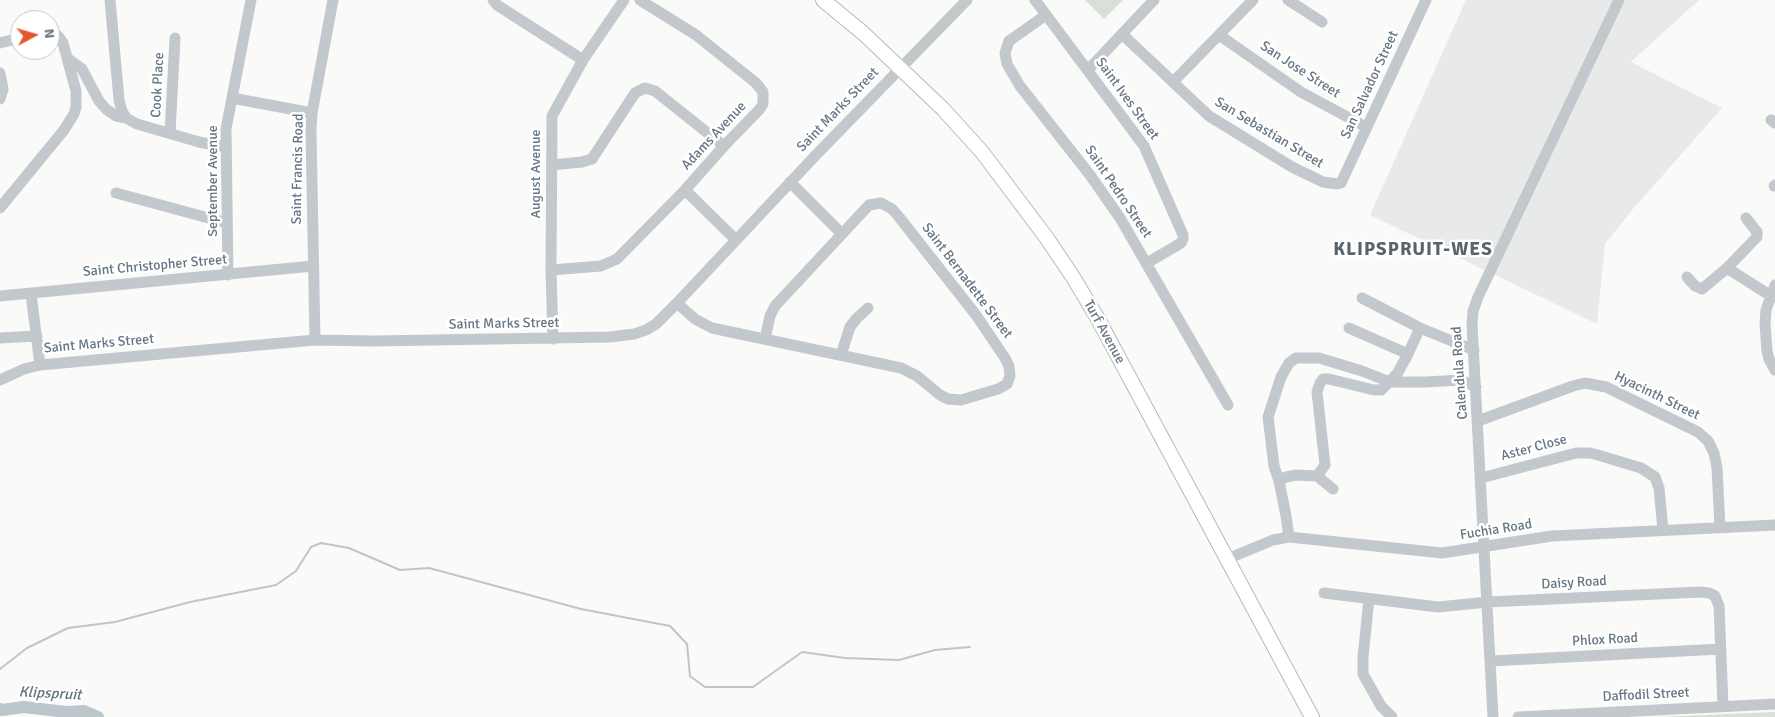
<!DOCTYPE html>
<style>
body{margin:0}
#map{position:relative;width:1775px;height:717px;overflow:hidden;background:#fafaf8;font-family:Signika,sans-serif}
canvas{display:block}
.north{position:absolute;left:10px;top:10px;width:50px;height:50px;box-sizing:border-box;background:#fff;border:1px solid #c1c8cd;border-radius:50%;rotate:84deg;font-size:14px;font-weight:700;line-height:20px;text-align:center;color:#657683}
.north::after{content:'';display:block;margin:auto;width:18px;height:22px;background:#e4572e;clip-path:polygon(50% 0,100% 100%,50% 72%,0 100%)}
</style>
<div id="map">
<canvas width="1775" height="717"></canvas>
<div class="north">N</div>
</div>
<script>
const c = document.querySelector('canvas').getContext('2d');
c.lineJoin = 'round';
function paint(path, color) {
  c.fillStyle = color;
  c.fill(path, 'evenodd');
}
function toPath(rows) {
  const path = new Path2D();
  for (const r of rows) {
    path.moveTo(r[0], r[1]);
    for (let i = 2; i < r.length; i += 2) path.lineTo(r[i], r[i + 1]);
  }
  return path;
}
function strokePath(path, color, width, dash) {
  c.strokeStyle = color;
  c.lineWidth = width;
  c.lineCap = dash ? 'butt' : 'round';
  c.setLineDash(dash || []);
  c.stroke(path);
}
function drawText(font, color, halo, rows, align = 'center') {
  c.font = font + ' Signika,sans-serif';
  c.lineWidth = 5;
  c.setLineDash([]);
  c.textBaseline = 'middle';
  c.strokeStyle = halo;
  c.fillStyle = color;
  for (const [text, x, y, turn = 0] of rows) {
    c.save();
    c.translate(x, y);
    c.rotate((+turn || 0) * Math.PI / 180);
    c.textAlign = isNaN(turn) ? turn : align;
    if (halo) c.strokeText(text, 0, 0);
    c.fillText(text, 0, 0);
    c.restore();
  }
}
const built = toPath([
 [1466,0,1699,0,1631,62,1722,108,1633,209,1605,244,1597,324,1370,215]
]);
const green = toPath([
 [1085,0,1123,0,1104,19],
 [1775,712,1775,717,1656,717]
]);
const stream = toPath([
 [0,669,27,648,68,628,115,622,190,602,276,585,296,571,311,547,321,543,349,548,400,570,429,568,581,609,670,626,687,644,690,676,705,687,753,687,802,652,845,658,899,660,935,650,970,647]
]);
const river = toPath([
 [0,709,2,710,24,707,66,712,84,711,98,717]
]);
const minor = toPath([
 [110,0,119,100,122,111,126,118,137,124,199,142,226,147],
 [493,0,497,5,583,60],
 [1035,0,1144,146,1183,235,1183,239,1181,243,1147,263],
 [1288,0,1322,22],
 [1046,15,1009,41,1005,53,1007,64,1020,86,1090,175,1120,218,1228,405],
 [1122,34,1209,116,1292,167,1323,182,1337,184,1341,183,1426,0],
 [1219,35,1301,92,1366,127],
 [0,43,20,38],
 [67,58,82,69,99,101,106,109,116,116,126,118],
 [1088,70,1154,0],
 [0,73,3,89,0,99],
 [1173,82,1253,0],
 [232,98,312,113],
 [1771,120,1775,123],
 [170,133,175,38],
 [552,165,582,162,592,159,635,93,645,88,655,91,724,146],
 [790,182,842,234],
 [1774,186,1775,185],
 [685,190,735,239],
 [116,193,227,223],
 [0,208,64,130,74,114,76,107,76,91,63,43,58,36,50,33],
 [1727,268,1771,296],
 [551,270,601,266,617,259,685,190,724,146,759,110,763,104,763,92,756,83,696,35,640,0],
 [228,275,226,129,251,0],
 [1687,277,1695,286,1702,289,1727,268,1757,237,1757,232,1746,218],
 [1775,285,1766,310,1765,323,1767,351,1769,359,1775,370],
 [31,294,40,365],
 [0,296,313,266],
 [1362,298,1420,328,1474,350],
 [677,303,695,319,712,328,901,368,917,376,940,395,948,399,961,400,998,389,1007,384,1010,376,1009,366,1005,358,976,315,899,217,892,209,881,203,869,205,775,306,770,316,765,339],
 [1349,328,1408,354],
 [0,338,37,336],
 [553,339,551,270,552,116,583,60,624,0],
 [315,340,311,131,312,113,333,0],
 [841,355,850,327,857,318,868,308],
 [0,380,24,369,40,365,315,340,374,341,610,337,634,334,646,330,656,324,677,303,815,156,967,0],
 [1478,421,1573,386,1585,383,1606,387,1698,432,1708,441,1714,453,1717,468,1720,527],
 [1317,476,1333,489],
 [1481,478,1576,453,1590,453,1598,455,1641,468,1655,477,1659,488,1663,530],
 [1279,481,1274,466,1268,417,1281,377,1289,363,1296,358,1319,358,1362,371,1390,382,1426,382,1461,380,1476,387],
 [1289,537,1286,516,1279,481,1286,477,1296,475,1317,476,1325,465,1317,392,1320,383,1323,379,1329,379,1374,390,1381,390,1397,374,1408,354,1420,328],
 [1227,559,1273,540,1289,537,1442,553,1552,536,1775,525],
 [1324,593,1438,607,1488,602,1700,592,1709,593,1715,596,1719,606,1723,706],
 [1369,599,1363,657,1363,674,1381,706,1392,717],
 [1491,661,1721,649],
 [1493,717,1472,325,1473,311,1478,297,1619,0],
 [1518,717,1775,704]
]);
const major = toPath([
 [823,0,863,33,943,109,982,152,1046,237,1073,277,1098,319,1312,717]
]);
const streetNames = [
 ["San Jose Street",1300,70,33],
 ["Cook Place",158,85,-87],
 ["San Salvador Street",1370,85,-65],
 ["Saint Ives Street",1127,99,54],
 ["Saint Marks Street",838,110,-46],
 ["San Sebastian Street",1269,133,31],
 ["Adams Avenue",714,136,-47],
 ["Saint Francis Road",298,169,-89],
 ["August Avenue",536,174,-90],
 ["September Avenue",213,181,-90],
 ["Saint Pedro Street",1118,192,56],
 ["Saint Christopher Street",155,266,-5],
 ["Saint Bernadette Street",967,281,53],
 ["Saint Marks Street",504,324,-1],
 ["Turf Avenue",1104,332,61],
 ["Saint Marks Street",99,344,-5],
 ["Calendula Road",1460,373,-94],
 ["Hyacinth Street",1657,396,26],
 ["Aster Close",1534,448,-15],
 ["Fuchia Road",1496,530,-9],
 ["Daisy Road",1574,583,-3],
 ["Phlox Road",1605,640,-3],
 ["Daffodil Street",1646,695,-3]
];
const waterNames = [
 ["Klipspruit",50,694,3]
];
const districtNames = [
 ["KLIPSPRUIT-WES",1413,250]
];
paint(built, '#e8e9e9');
paint(green, '#dadfd7');
strokePath(stream, '#bbc7cb', 2);
strokePath(river, '#bbc7cb', 12);
strokePath(major, '#b5babe', 16);
strokePath(minor, '#c3c8cc', 11);
strokePath(major, '#fff', 14);
drawText('14px', '#657683', '#fff', streetNames);
drawText('italic 15px', '#60757c', '#fff', waterNames);
c.letterSpacing = '1px';
drawText('bold 19px', '#57646e', '#fff', districtNames);
c.letterSpacing = '0px';
</script>
